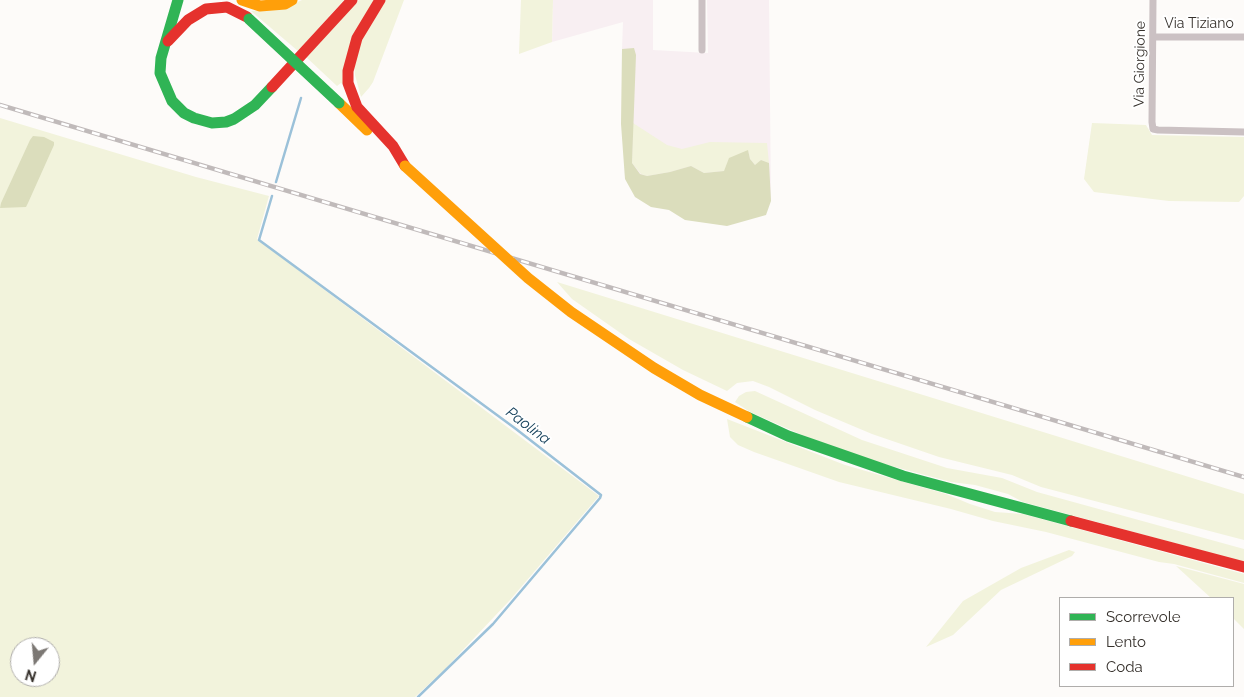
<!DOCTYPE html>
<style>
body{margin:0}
#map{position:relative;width:1244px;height:697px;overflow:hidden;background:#fdfbf9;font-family:Raleway,sans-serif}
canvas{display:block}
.legend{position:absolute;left:1059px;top:597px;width:175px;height:90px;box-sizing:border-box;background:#fff;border:1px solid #afadab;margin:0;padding:6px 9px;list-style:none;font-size:15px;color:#36312c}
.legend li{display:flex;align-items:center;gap:10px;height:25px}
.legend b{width:25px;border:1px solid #afadab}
.north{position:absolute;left:10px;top:637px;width:50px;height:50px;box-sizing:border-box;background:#fff;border:1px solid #afadab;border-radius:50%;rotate:197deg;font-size:14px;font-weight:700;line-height:20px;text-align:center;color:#36312c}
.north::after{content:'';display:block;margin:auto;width:18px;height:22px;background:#7c7874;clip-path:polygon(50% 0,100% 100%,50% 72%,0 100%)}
</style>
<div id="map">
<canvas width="1244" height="697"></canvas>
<ul class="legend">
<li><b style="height:6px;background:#30b455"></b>Scorrevole</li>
<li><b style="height:6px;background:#ff9f0a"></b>Lento</li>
<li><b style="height:6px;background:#e5322d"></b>Coda</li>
</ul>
<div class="north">N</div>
</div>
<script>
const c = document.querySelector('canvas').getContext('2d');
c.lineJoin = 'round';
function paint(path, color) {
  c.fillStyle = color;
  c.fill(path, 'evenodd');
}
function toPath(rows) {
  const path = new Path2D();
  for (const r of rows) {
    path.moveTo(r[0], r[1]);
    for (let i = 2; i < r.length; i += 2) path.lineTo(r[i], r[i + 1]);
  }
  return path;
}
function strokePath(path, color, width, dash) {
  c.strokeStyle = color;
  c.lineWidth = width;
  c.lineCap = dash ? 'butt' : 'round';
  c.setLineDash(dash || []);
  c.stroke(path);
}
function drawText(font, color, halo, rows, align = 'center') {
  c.font = font + ' Raleway,sans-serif';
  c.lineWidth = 4;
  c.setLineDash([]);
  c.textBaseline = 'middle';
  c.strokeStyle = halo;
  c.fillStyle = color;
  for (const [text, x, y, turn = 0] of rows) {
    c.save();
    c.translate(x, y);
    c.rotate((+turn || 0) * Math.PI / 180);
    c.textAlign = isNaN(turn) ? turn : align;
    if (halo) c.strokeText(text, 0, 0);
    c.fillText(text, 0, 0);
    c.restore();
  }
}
const industrial = toPath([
 [553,0,653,0,653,50,708,53,707,0,769,0,771,201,625,179,622,49,623,22,552,42]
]);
const green = toPath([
 [302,0,344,0,298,51,251,11,282,9],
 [359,0,376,0,344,85,341,83,337,86,305,56],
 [384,0,404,0,373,82,369,88,361,97,355,75,354,64,361,42],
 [521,0,553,0,552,42,519,54],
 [0,118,196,177,269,196,257,239,599,496,510,600,444,670,415,697,0,697],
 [20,647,50,647,50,677,20,677],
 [633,123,667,145,682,149,710,142,767,143,769,163,761,160,756,166,750,159,748,151,724,171,704,173,691,166,670,172,647,176,641,174,632,163],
 [1092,123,1146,125,1152,135,1244,137,1244,196,1239,202,1169,201,1094,192,1084,179],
 [557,282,1244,494,1244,540,1041,487,1012,475,939,457,872,434,815,410,769,387,753,381,737,383,727,391,683,370,629,339,572,299],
 [755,391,862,440,947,468,1002,478,1037,492,1244,549,1244,562,1023,502,1008,494,975,485,951,482,843,453,750,412,735,402,739,396,746,392],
 [727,419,845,465,946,494,970,504,995,512,1023,514,1244,574,1244,583,1174,564,1159,562,1046,532,993,521,951,509,839,482,754,452,738,445,730,437],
 [1069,550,1075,552,1072,556,1001,590,953,635,926,647,963,601,1021,568],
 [1176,566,1244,584,1244,629,1233,618,1233,598,1211,598]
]);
const forest = toPath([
 [634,48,636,55,632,163,640,174,647,176,670,172,691,166,704,173,724,171,729,158,748,150,750,159,755,165,761,160,769,163,771,201,766,215,727,226,685,220,669,210,651,207,635,197,625,179,621,124,622,49],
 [33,136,44,137,54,142,54,145,28,203,26,207,0,208,1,203,30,140]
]);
const stream = toPath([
 [276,182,301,98],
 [272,196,259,240,516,429,601,495,600,498,493,624,418,697]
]);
const street = toPath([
 [702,0,702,50],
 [1153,0,1152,122,1153,129,1158,130,1244,132],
 [1153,37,1244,37]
]);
const fast = toPath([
 [178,0,161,58,160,73,172,101,184,113,194,118,212,123,226,122,234,119,255,105,272,87],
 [747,417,788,436,903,476,1071,521]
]);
const slow = toPath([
 [242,0,260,6,285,4,292,0],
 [339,103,367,130]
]);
const jam = toPath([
 [380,0,357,38,348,71,348,83,357,107,393,146,405,166],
 [168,41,188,20,206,9,227,7,247,17],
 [272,87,352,0],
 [1071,521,1244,567]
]);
const rail = toPath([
 [0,105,1244,477]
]);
const fastBridge = toPath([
 [249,19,339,103]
]);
const slowBridge = toPath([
 [405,166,528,278,571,312,654,368,700,395,747,417]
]);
const streetNames = [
 ["Via Tiziano",1199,24],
 ["Via Giorgione",1140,64,-89]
];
const waterNames = [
 ["Paolina",528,426,37]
];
paint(industrial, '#f8eff2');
paint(green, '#f2f3dc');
paint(forest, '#dbddbc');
strokePath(stream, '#9bc1d9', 2.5);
strokePath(street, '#cbc1c3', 7);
strokePath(fast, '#30b455', 11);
strokePath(slow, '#ff9f0a', 11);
strokePath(jam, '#e5322d', 11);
strokePath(rail, '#c0baba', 4.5);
strokePath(rail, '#fff', 2.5, [8]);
strokePath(fastBridge, '#30b455', 11);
strokePath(slowBridge, '#ff9f0a', 11);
drawText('14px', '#36312c', '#fff', streetNames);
drawText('italic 15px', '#17425c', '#fff', waterNames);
</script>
